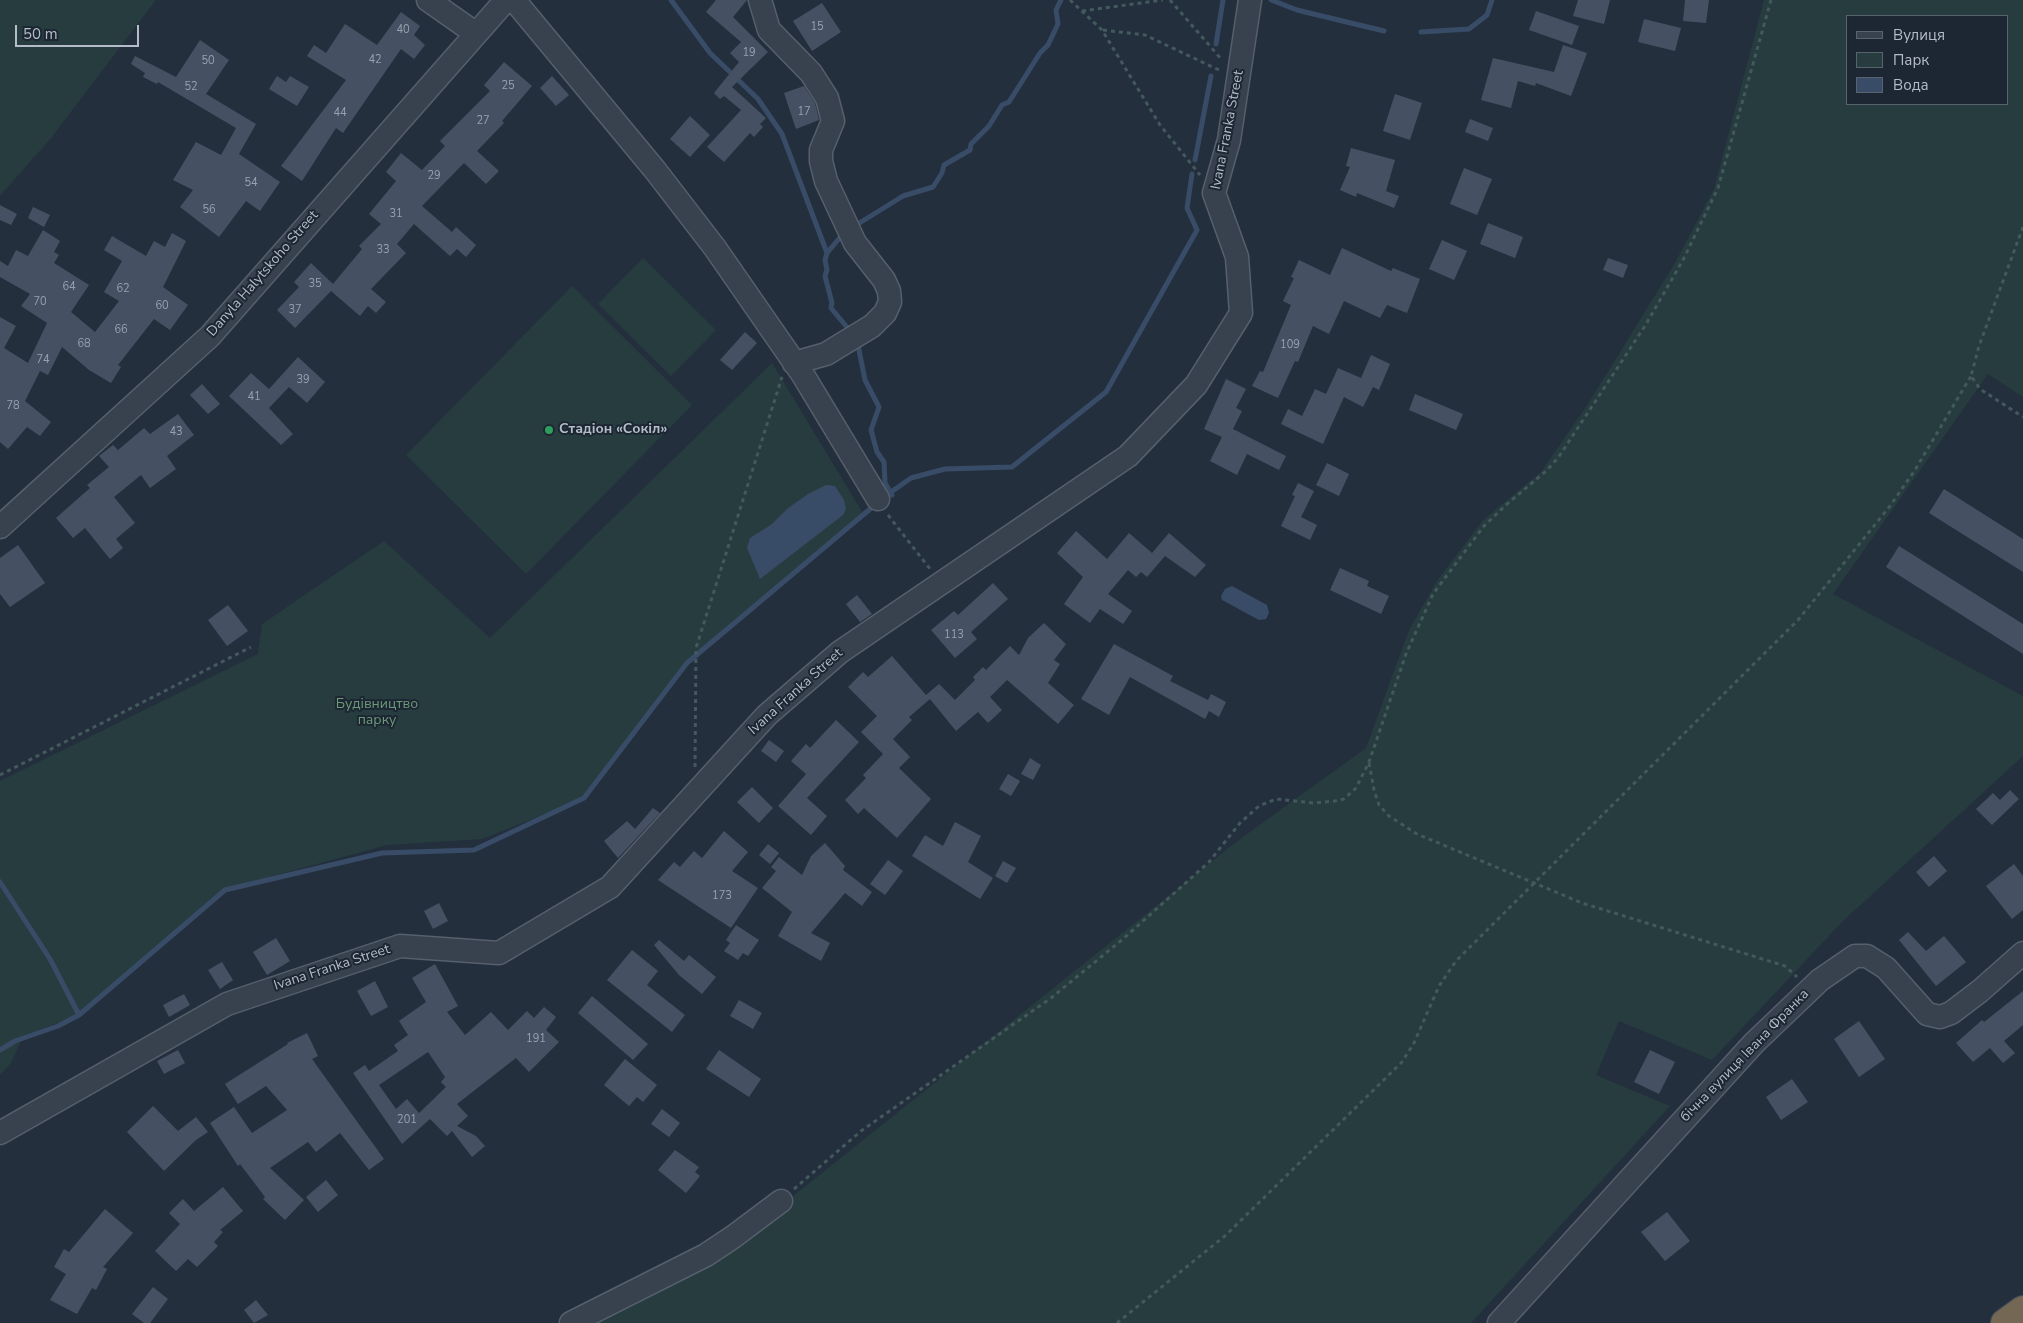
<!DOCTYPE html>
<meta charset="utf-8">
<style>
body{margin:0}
#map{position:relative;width:2023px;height:1323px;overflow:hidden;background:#242f3e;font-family:"Nunito Sans",sans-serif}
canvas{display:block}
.legend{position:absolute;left:1846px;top:15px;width:162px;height:90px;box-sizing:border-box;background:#1d2633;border:1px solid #59626f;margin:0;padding:6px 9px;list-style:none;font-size:15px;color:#b4bcc9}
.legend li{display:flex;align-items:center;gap:10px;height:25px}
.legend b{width:25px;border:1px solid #59626f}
.scale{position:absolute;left:15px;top:25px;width:124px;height:22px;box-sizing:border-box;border:2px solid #b4bcc9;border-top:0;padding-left:6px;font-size:15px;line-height:18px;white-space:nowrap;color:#b4bcc9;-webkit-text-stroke:4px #1d2633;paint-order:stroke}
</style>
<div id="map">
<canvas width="2023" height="1323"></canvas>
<ul class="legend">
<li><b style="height:6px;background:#38414e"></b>Вулиця</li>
<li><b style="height:14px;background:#263c3f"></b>Парк</li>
<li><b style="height:14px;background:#394c67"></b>Вода</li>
</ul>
<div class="scale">50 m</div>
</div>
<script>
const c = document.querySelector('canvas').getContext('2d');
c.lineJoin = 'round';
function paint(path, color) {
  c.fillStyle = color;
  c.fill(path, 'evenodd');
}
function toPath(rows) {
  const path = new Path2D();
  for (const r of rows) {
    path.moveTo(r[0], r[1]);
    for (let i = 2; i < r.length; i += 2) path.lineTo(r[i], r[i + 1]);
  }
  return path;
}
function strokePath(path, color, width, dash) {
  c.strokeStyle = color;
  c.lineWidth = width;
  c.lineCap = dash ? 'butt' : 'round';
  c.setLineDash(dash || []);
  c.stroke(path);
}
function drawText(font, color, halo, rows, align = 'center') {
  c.font = font + ' "Nunito Sans",sans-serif';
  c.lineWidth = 4;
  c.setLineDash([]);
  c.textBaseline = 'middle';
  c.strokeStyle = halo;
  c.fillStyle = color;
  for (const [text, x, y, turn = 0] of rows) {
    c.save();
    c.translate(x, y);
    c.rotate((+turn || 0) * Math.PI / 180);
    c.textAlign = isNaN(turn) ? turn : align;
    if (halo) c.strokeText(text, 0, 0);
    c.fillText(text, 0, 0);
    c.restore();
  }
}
const green = toPath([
 [0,0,156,0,51,138,0,196],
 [1764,0,2023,0,2023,397,1988,374,1833,594,2023,696,2023,756,1843,921,1712,1060,1619,1021,1596,1075,1670,1106,1471,1323,591,1323,723,1252,1236,842,1366,748,1409,630,1437,581,1483,520,1541,472,1588,404,1675,263,1714,189],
 [1847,16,2007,16,2007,104,1847,104],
 [643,258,716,330,671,376,598,304],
 [572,286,692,405,526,574,406,455],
 [772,363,864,515,690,663,588,797,482,839,387,845,229,888,83,1013,23,1036,11,1063,0,1075,0,781,258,654,262,624,384,541,490,638]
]);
const water = toPath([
 [826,485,835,486,844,500,846,509,843,515,760,579,747,548,750,538,772,524,787,509,808,494],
 [1232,586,1267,605,1269,613,1266,619,1259,620,1222,600,1221,596,1225,589]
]);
const stream = toPath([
 [671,0,710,53,758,99,782,134,827,253],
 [1271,0,1297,10,1384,31],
 [1421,32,1469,29,1487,15,1492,0],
 [1216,44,1223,0],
 [1195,160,1211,76],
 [853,227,903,196,933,187,942,173,944,165,970,150,971,144,989,126,1002,105,1009,102,1040,53,1048,45,1058,24,1056,10,1061,0],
 [842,235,827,253,825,260,827,270,825,276,832,303,831,308,851,332],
 [858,345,865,380,879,407,871,430,877,452,884,462,885,483,892,495],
 [884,497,911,478,945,469,1012,467,1106,392,1197,230,1187,208,1192,174],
 [0,882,50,959,79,1015],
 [0,1050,15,1041,58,1026,79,1015,225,890,382,853,474,850,584,798,687,663,876,504]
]);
const building = toPath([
 [716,0,747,0,733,17,768,52,732,87,766,118,760,124,763,127,754,137,750,133,724,162,707,147,741,110,724,96,720,99,714,93,739,62,730,53,741,42,706,12],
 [1578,0,1610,0,1604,24,1573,16],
 [1685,0,1709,0,1706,23,1683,21],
 [822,3,841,32,812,51,793,21],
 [1536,11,1579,26,1572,45,1529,30],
 [401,12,420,26,414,35,425,45,414,59,401,49,343,133,336,128,302,181,281,166,346,80,307,56,314,45,326,53,345,24,377,45],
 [1644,19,1681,28,1675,51,1638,42],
 [200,40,229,60,206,94,256,124,239,154,280,182,260,211,246,201,219,237,180,207,193,190,173,180,196,142,221,155,236,128,158,82,157,84,143,77,145,73,131,64,135,56,176,77],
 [1563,45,1587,53,1571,96,1536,83,1535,86,1518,81,1511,108,1481,100,1493,58,1554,72],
 [504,62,532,86,502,121,504,123,477,151,499,171,486,184,464,163,422,206,452,232,456,227,476,245,466,257,457,249,450,256,414,224,397,244,406,253,371,289,386,302,376,313,368,306,360,316,331,291,295,328,277,310,299,287,294,282,311,263,333,284,362,249,359,246,381,224,369,214,396,181,386,172,401,153,422,170,445,146,440,141,490,91,484,85],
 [277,76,286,82,290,76,309,87,297,106,269,89],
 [552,76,569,95,556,106,540,88],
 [804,86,815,103,819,120,796,129,784,93],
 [1395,94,1422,103,1410,140,1383,131],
 [690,116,710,135,690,157,670,139],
 [1470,119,1493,128,1488,141,1465,132],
 [1351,148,1395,160,1386,191,1399,196,1394,208,1357,193,1356,197,1340,190,1350,167,1346,166],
 [1464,168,1492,179,1477,215,1450,204],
 [0,205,17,214,11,225,0,220],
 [33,207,50,215,44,227,28,218],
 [1488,223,1523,237,1515,258,1480,244],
 [43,230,60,241,54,252,59,255,54,263,89,285,71,312,95,332,119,301,104,292,122,261,104,250,112,236,146,256,154,241,165,247,172,233,186,241,163,287,188,305,170,330,154,319,118,365,121,367,111,383,89,370,62,347,48,375,40,371,25,401,51,422,40,436,27,427,8,449,0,442,0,317,16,326,4,348,28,363,47,323,21,306,30,294,0,277,0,261,8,266,16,250,28,256],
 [1442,240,1467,251,1454,280,1429,269],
 [1342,248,1391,271,1393,268,1420,279,1407,313,1387,305,1380,318,1344,301,1329,334,1313,326,1298,362,1295,361,1278,398,1252,386,1260,371,1263,372,1291,305,1283,301,1294,278,1291,277,1299,260,1330,275],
 [1608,258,1628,265,1623,278,1603,270],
 [745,332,757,343,732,370,720,360],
 [1371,355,1390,364,1379,390,1373,387,1363,407,1344,397,1323,444,1281,424,1288,409,1302,416,1315,389,1326,394,1338,368,1361,378],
 [298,357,325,382,307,403,289,387,269,408,293,434,281,445,229,396,251,373,269,389],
 [1226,379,1246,389,1236,408,1242,411,1233,429,1286,456,1279,470,1247,454,1237,475,1210,461,1222,437,1204,429],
 [202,384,220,404,208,414,190,395],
 [1415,394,1463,414,1456,430,1409,410],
 [178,414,194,435,167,456,176,469,150,488,141,475,114,497,135,523,116,539,123,548,110,559,85,528,73,538,56,518,90,488,87,485,109,467,99,456,113,445,118,450,144,428,150,434],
 [1327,463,1349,474,1339,496,1316,485],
 [1298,483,1314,491,1301,517,1317,525,1310,540,1281,526,1295,496,1292,495],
 [1944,489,2023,539,2023,572,1929,513],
 [1076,531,1107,559,1129,533,1152,553,1169,533,1206,565,1195,577,1165,556,1147,577,1141,572,1136,577,1128,570,1108,594,1132,611,1123,624,1100,609,1090,623,1064,604,1083,577,1057,553],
 [18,545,45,583,10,607,0,594,0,558],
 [1899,546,2023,624,2023,654,1886,567],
 [1340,568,1369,581,1367,586,1389,596,1381,614,1330,590],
 [993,583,1008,599,971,632,977,639,955,658,931,630,954,611,958,615],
 [857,595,872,614,860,622,846,604],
 [228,605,248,631,227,646,208,620],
 [1044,623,1066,644,1054,660,1060,664,1048,683,1074,705,1058,724,1007,680,990,697,1002,710,988,723,978,712,956,731,930,699,909,717,912,720,893,739,910,757,899,768,931,799,897,838,864,808,858,814,845,800,866,778,863,775,883,754,861,732,877,716,848,687,863,672,868,677,892,656,926,695,939,684,955,700,975,680,973,677,983,667,986,670,1010,646,1019,655,1028,638],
 [1114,644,1173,676,1170,681,1208,700,1211,694,1226,702,1219,717,1209,711,1205,719,1130,677,1109,715,1081,699],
 [836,720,859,742,807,798,827,816,811,835,778,806,806,774,791,761,806,744,810,748],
 [769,740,784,751,776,762,761,751],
 [1030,758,1041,765,1033,780,1021,774],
 [1008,774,1020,781,1011,796,999,789],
 [752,787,773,808,759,823,737,802],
 [2010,790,2019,799,1992,825,1976,809,1993,793,2000,800],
 [653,808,660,813,618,858,604,841,627,821,635,829],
 [955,822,981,836,968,862,993,878,980,899,912,856,925,835,943,846],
 [724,831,748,852,732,871,758,888,731,928,658,880,674,862,680,867,694,851,702,858],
 [825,843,845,866,843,870,872,892,862,906,845,893,811,933,830,943,821,961,778,936,792,912,762,888,776,871,771,867,779,857,802,875,811,856],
 [768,844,779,853,770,864,759,855],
 [1934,856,1947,871,1929,887,1916,872],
 [888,860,903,871,885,895,870,884],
 [1003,861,1016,868,1007,883,995,876],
 [2014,864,2023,876,2023,910,2012,919,1986,886],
 [439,903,448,921,433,929,424,911],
 [736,925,759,940,748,956,743,953,738,960,724,951,730,943,726,940],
 [1908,932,1926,951,1944,936,1966,962,1936,986,1899,940],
 [276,938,290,961,267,975,253,952],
 [659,940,684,961,689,955,716,977,702,994,679,975,654,945],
 [632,950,658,971,647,985,685,1015,672,1032,607,980],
 [222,962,233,980,220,989,208,970],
 [435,964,458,1006,447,1012,465,1035,491,1012,508,1030,527,1011,534,1018,544,1007,556,1017,546,1030,559,1042,529,1072,516,1058,457,1104,468,1116,457,1126,476,1136,485,1146,472,1157,452,1131,447,1136,430,1119,402,1144,353,1073,365,1065,369,1071,398,1051,394,1045,408,1035,399,1021,426,1002,412,978],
 [428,1052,445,1077,441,1082,446,1087,419,1113,407,1099,396,1109,379,1085],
 [375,981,388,1007,371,1016,357,991],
 [2023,991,2023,1025,2004,1041,2015,1053,2003,1063,1990,1048,1973,1062,1956,1043,1982,1020,1984,1022],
 [184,994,190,1005,169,1017,163,1005],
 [592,996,648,1044,633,1060,578,1013],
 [739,1000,762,1013,753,1029,730,1016],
 [1859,1021,1885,1059,1859,1077,1834,1039],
 [307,1033,318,1056,312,1059,384,1159,369,1170,340,1133,316,1152,308,1142,270,1168,304,1200,285,1220,263,1199,265,1197,240,1164,238,1166,210,1123,234,1107,252,1133,287,1110,266,1086,238,1104,225,1084,288,1044,287,1043],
 [178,1050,185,1063,164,1074,157,1061],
 [719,1050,761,1079,749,1097,706,1069],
 [1650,1050,1675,1062,1659,1094,1634,1082],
 [625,1059,657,1085,643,1102,637,1097,629,1106,604,1085],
 [1792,1079,1808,1102,1781,1120,1766,1097],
 [153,1106,178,1131,196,1117,208,1132,196,1140,164,1171,127,1132],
 [662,1109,680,1123,669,1137,651,1124],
 [675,1150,699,1167,695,1172,700,1176,686,1193,658,1170],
 [326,1180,338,1195,318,1212,306,1197],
 [223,1187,243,1211,220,1230,223,1232,214,1242,218,1246,197,1267,188,1259,176,1271,155,1251,180,1224,169,1213,183,1199,194,1211],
 [105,1209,133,1233,103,1267,107,1269,96,1290,92,1288,77,1314,50,1300,66,1274,54,1267,64,1249,69,1252],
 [1667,1212,1690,1241,1665,1261,1641,1232],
 [153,1287,168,1299,150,1323,144,1323,132,1314],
 [256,1300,268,1315,254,1323,244,1310]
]);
const path = toPath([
 [1070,0,1102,30,1160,125,1200,175],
 [1170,0,1222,60],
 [1082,11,1163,0],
 [1103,30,1145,35,1221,71],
 [2023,227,1979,346,1971,376,1980,389,2023,417],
 [888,515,930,569],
 [1369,763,1374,790,1379,805,1389,816,1417,834,1582,903,1785,966,1797,977],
 [695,767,696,648,782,377],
 [0,775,251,647],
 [794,1189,861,1131,1051,998,1123,939,1209,862,1240,823,1259,806,1276,799,1314,803,1335,801,1344,799,1356,788,1369,762,1406,654,1433,594,1484,526,1506,505,1546,471,1558,458,1645,326,1683,260,1718,188,1771,0],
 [1117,1323,1226,1235,1402,1062,1414,1043,1439,986,1456,961,1798,620,1890,506,1915,470,1971,376]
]);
const minor = toPath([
 [428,0,475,33],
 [514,0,655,170,715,248,803,375,878,499],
 [760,0,769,30,811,73,827,98,833,121,821,150,821,161,826,181,855,243,884,280,889,291,890,302,885,313,872,326,826,354,794,363],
 [0,527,210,336,506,0],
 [0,1133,227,1004,400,946,499,953,610,887,767,715,840,652,1128,456,1196,385,1241,313,1237,257,1214,193,1229,140,1250,0],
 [571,1323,706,1255,733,1237,781,1201],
 [1499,1323,1754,1043,1820,980,1855,956,1867,956,1886,968,1927,1014,1940,1017,1951,1013,1980,991,2023,953]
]);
const highway = toPath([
 [2005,1323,2023,1310]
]);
const markers = [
 [549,430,5,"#2e9e5b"]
];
const numberNames = [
 ["15",817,27],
 ["40",403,30],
 ["19",749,53],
 ["42",375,60],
 ["50",208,61],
 ["25",508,86],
 ["52",191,87],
 ["17",804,112],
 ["44",340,113],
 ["27",483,121],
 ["29",434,176],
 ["54",251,183],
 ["56",209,210],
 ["31",396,214],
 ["33",383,250],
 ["35",315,284],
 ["64",69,287],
 ["62",123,289],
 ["70",40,302],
 ["60",162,306],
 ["37",295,310],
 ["66",121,330],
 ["68",84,344],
 ["109",1290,345],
 ["74",43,360],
 ["39",303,380],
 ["41",254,397],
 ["78",13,406],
 ["43",176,432],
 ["113",954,635],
 ["173",722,896],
 ["191",536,1039],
 ["201",407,1120]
];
const streetNames = [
 ["Ivana Franka Street",1228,130,-79],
 ["Danyla Halytskoho Street",263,274,-49],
 ["Ivana Franka Street",796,692,-42],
 ["Ivana Franka Street",332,968,-18],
 ["бічна вулиця Івана Франка",1745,1056,-46]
];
const poiNames = [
 ["Стадіон «Сокіл»",559,430]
];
const parkNames = [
 ["Будівництво",377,705],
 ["парку",377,721]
];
paint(green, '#263c3f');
paint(water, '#394c67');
strokePath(stream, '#394c67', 5);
paint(building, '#455162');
strokePath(minor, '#565f6c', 25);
strokePath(highway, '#434c59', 30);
strokePath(path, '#44595c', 3, [4, 4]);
strokePath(minor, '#38414e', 22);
strokePath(highway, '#746855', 28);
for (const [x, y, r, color] of markers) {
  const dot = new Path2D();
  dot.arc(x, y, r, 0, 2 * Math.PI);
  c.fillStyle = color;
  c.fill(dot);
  strokePath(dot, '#1d2633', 2);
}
drawText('11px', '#98a1af', null, numberNames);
drawText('14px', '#b4bcc9', '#1d2633', streetNames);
drawText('bold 14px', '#b4bcc9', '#1d2633', poiNames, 'left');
drawText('14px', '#6b9a76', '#1d2633', parkNames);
</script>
